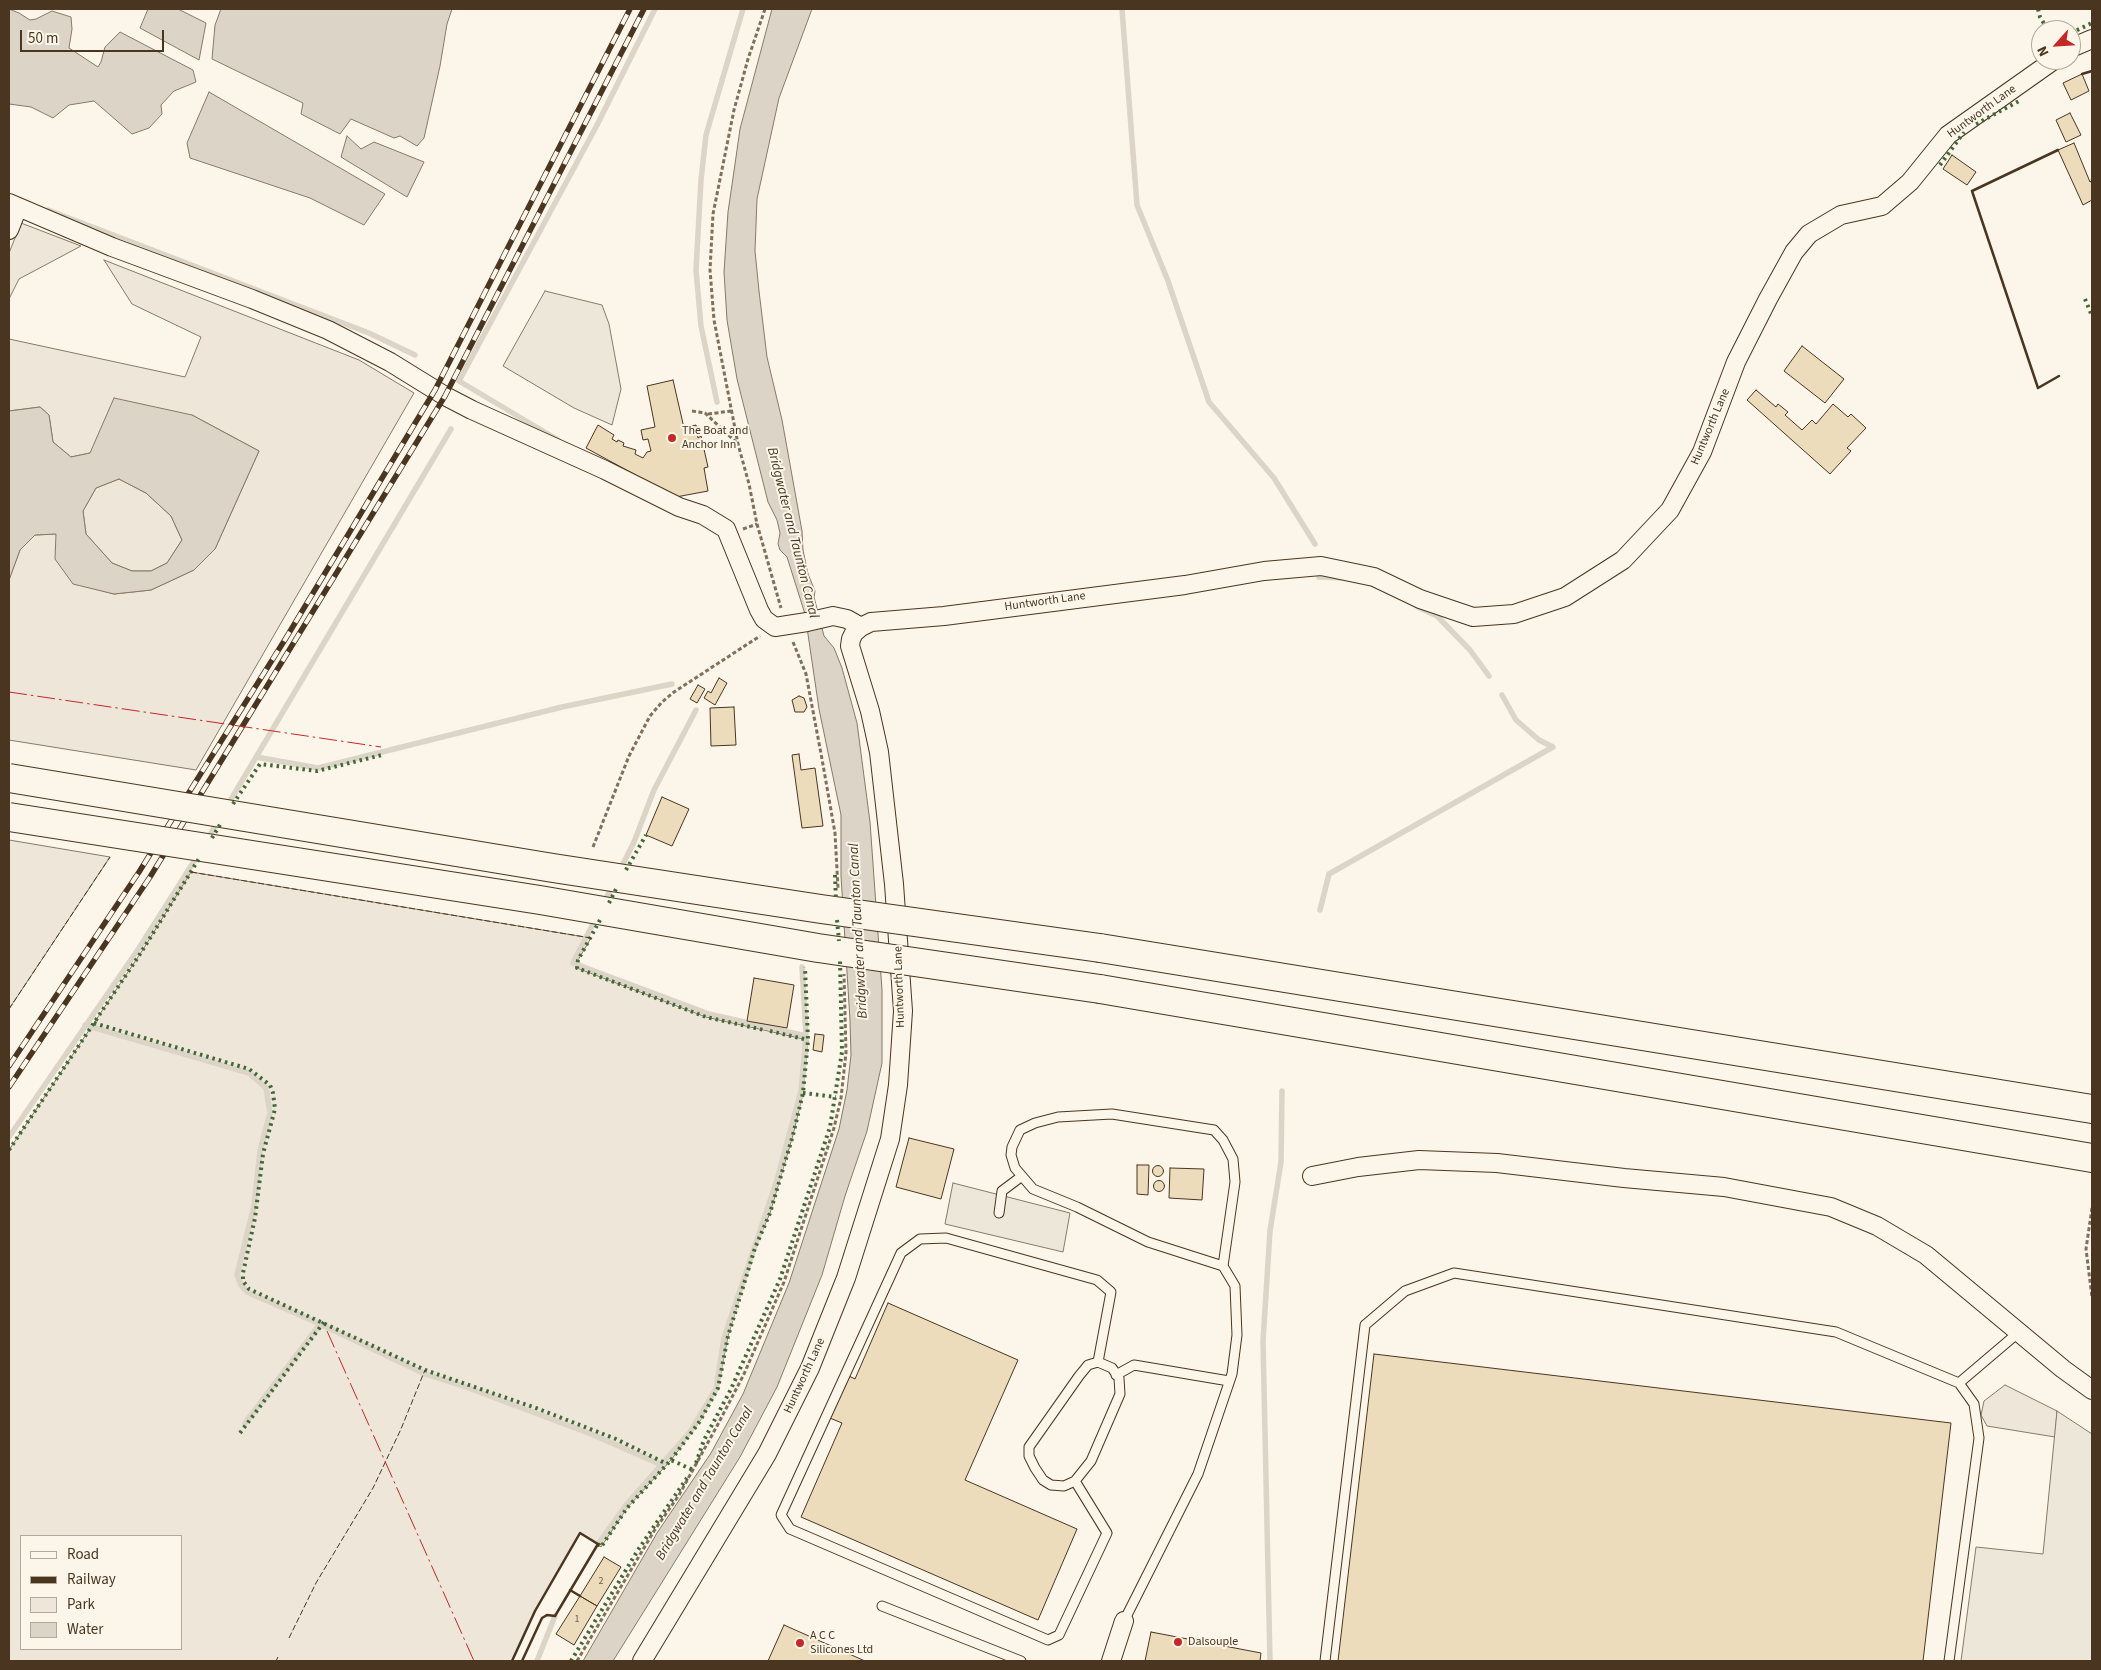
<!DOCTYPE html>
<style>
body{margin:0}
#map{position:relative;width:2101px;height:1670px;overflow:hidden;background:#fbf6e9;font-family:"Source Sans 3",sans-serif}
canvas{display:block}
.frame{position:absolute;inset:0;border:10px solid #4a3520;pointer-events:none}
.legend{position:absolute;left:20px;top:1535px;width:162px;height:115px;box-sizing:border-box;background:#fbf6e9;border:1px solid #b4a999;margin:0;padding:6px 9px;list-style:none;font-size:15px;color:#4a3520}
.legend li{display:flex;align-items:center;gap:10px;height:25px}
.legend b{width:25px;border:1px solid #b4a999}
.north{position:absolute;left:2031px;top:20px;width:50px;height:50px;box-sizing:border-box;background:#fbf6e9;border:1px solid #b4a999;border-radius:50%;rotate:244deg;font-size:14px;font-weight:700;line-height:20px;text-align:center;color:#4a3520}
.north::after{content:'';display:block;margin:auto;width:18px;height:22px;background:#c62828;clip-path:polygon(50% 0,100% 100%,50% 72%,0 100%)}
.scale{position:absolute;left:20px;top:30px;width:144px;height:22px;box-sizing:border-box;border:2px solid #4a3520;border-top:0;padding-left:6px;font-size:15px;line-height:18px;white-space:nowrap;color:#4a3520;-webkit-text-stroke:4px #fbf6e9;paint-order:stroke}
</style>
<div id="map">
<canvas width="2101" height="1670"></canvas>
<div class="frame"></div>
<ul class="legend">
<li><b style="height:6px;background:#fbf6e9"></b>Road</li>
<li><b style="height:6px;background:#4a3520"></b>Railway</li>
<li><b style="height:14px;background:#ede6d9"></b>Park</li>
<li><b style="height:14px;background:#dcd4c6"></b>Water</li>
</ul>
<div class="north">N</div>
<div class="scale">50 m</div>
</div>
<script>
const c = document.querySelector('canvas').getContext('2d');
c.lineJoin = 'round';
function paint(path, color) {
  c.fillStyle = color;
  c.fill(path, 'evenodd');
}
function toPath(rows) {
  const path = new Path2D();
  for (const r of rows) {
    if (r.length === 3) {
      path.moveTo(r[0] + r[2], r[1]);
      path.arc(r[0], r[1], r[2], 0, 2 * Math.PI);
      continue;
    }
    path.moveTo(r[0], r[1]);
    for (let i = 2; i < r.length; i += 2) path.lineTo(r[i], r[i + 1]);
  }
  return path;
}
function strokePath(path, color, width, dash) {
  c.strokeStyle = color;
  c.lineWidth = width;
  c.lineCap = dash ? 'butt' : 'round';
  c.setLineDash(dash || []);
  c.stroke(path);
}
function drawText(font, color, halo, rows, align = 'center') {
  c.font = font + ' "Source Sans 3",sans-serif';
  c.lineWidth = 4;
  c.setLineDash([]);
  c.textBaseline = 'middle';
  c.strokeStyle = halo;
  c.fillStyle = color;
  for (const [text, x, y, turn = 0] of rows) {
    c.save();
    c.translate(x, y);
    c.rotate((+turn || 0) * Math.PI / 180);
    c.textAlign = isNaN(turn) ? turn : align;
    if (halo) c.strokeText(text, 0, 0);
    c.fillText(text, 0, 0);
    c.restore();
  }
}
const green = toPath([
 [21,223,81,246,19,279,9,299,9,253,21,223],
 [104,260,359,360,414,393,196,770,9,740,9,580,20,550,35,535,56,534,73,583,114,594,151,590,194,570,215,549,259,451,192,415,90,453,71,457,53,442,49,415,40,407,9,411,9,339,185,377,201,337,132,304,104,260],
 [119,479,146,493,171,516,182,540,167,563,151,571,132,571,112,563,86,534,83,511,96,488,119,479],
 [9,840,110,857,9,1009,9,840],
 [191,872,591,938,578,960,577,968,706,1017,808,1040,803,1093,793,1135,770,1213,755,1248,728,1336,718,1388,700,1421,671,1460,627,1508,601,1547,580,1533,535,1611,512,1661,9,1661,9,1150,142,951,191,872],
 [181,1536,181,1649,21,1649,21,1536,181,1536],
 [2005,1385,2057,1411,2055,1437,1987,1426,1981,1415,1984,1401,2005,1385]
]);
const parking = toPath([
 [545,291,602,305,609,324,621,389,612,425,574,408,503,366,545,291],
 [953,1183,1070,1213,1063,1252,945,1224,953,1183],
 [2057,1411,2092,1434,2092,1661,1961,1661,1976,1547,2043,1554,2057,1411]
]);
const water = toPath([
 [9,9,19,13,30,20,36,19,52,11,71,17,72,29,69,48,98,67,101,62,105,47,120,32,193,70,196,82,174,91,161,105,162,114,149,128,132,134,94,101,69,105,53,118,31,107,9,104,9,9],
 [148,9,178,9,206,23,199,60,140,28,148,9],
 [221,9,452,9,447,24,440,66,424,138,417,146,400,136,394,138,351,119,340,134,301,114,303,103,212,59,215,25,221,9],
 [772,9,812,9,779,98,757,199,755,251,759,291,767,357,782,420,802,531,803,550,808,574,815,591,814,597,824,636,834,648,842,668,857,723,870,822,882,990,882,1063,867,1131,845,1196,822,1275,777,1387,740,1457,613,1661,583,1661,657,1533,711,1453,743,1394,789,1283,839,1129,847,1090,851,1055,850,1020,841,876,841,815,819,709,805,614,787,557,780,550,778,544,780,533,777,520,768,502,737,379,727,320,724,272,728,212,734,171,740,129,772,9],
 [209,92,385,194,364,225,310,198,190,158,187,143,209,92],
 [347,136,361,149,374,142,424,162,407,197,341,157,347,136],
 [114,398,192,415,259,451,215,549,194,570,151,590,114,594,73,584,55,559,56,534,35,535,20,550,9,580,9,411,40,407,49,415,53,442,71,457,90,453,114,398],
 [119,479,146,493,171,516,182,540,167,563,151,571,132,571,112,563,86,534,83,511,96,488,119,479]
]);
const stream = toPath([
 [1122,9,1137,205,1168,281,1209,402,1274,478,1315,544],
 [48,210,369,333,415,355],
 [717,402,701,326,696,270,701,180,706,135,743,9],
 [558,440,459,381,596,127,655,9],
 [1319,577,1342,578],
 [1418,607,1437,616,1470,650,1489,676],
 [256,757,318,768,562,707,672,684],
 [227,806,451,429],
 [207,840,219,820],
 [620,870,634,842,654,790,696,710],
 [603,904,613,885],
 [1320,910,1329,874,1553,747,1539,740,1516,720,1502,695],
 [597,916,573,963,709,1014,806,1036],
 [85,1025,249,1073,266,1088,270,1113,260,1151,254,1206,237,1275,241,1285,247,1292,320,1324,425,1374,466,1387,591,1434,662,1465],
 [9,1137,139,948,198,855],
 [245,1423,320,1324],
 [598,1544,626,1505,690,1432,716,1389,724,1338,777,1180,801,1091,806,1036,802,967],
 [537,1661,555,1616],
 [1270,1661,1263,1341,1270,1231,1281,1162,1282,1091]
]);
const building = toPath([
 [2082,74,2089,91,2071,100,2063,83,2082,74],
 [2070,113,2081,135,2066,142,2056,120,2070,113],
 [2074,143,2090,182,2092,181,2092,200,2083,205,2058,150,2074,143],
 [1952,155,1976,172,1967,185,1943,169,1952,155],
 [1802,346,1844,379,1825,403,1784,371,1802,346],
 [673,380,684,428,696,425,698,438,701,436,708,467,704,468,708,491,676,497,586,448,598,425,614,435,612,439,617,442,618,440,624,443,623,446,636,450,635,454,643,458,647,452,651,451,648,439,643,440,641,430,655,427,647,386,673,380],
 [1756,390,1776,407,1778,404,1788,412,1785,415,1802,430,1812,420,1816,424,1833,404,1848,417,1851,414,1866,428,1847,448,1851,451,1830,474,1747,400,1756,390],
 [719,678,727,683,715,705,704,698,708,691,711,693,719,678],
 [698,685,705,689,697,703,690,699,698,685],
 [799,696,804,698,807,707,804,712,795,712,792,700,799,696],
 [734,707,736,745,711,746,710,708,734,707],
 [799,754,801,770,815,768,823,826,802,828,792,755,799,754],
 [662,797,689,809,672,846,646,835,662,797],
 [754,978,794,985,787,1028,747,1021,754,978],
 [815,1034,824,1035,822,1052,813,1050,815,1034],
 [909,1138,954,1149,941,1199,896,1187,909,1138],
 [1137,1165,1149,1165,1148,1195,1137,1194,1137,1165],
 [1158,1171,5.5],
 [1170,1168,1204,1169,1202,1200,1169,1198,1170,1168],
 [1159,1186,5.5],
 [888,1303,1018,1360,965,1480,1077,1529,1038,1620,801,1517,842,1423,825,1416,843,1373,855,1379,888,1303],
 [1374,1354,1951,1423,1923,1661,1338,1661,1374,1354],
 [604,1557,621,1567,597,1606,580,1596,604,1557],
 [580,1596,597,1606,574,1645,556,1634,580,1596],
 [784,1625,865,1661,768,1661,784,1625],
 [1151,1632,1261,1653,1260,1661,1145,1661,1151,1632]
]);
const path = toPath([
 [765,9,748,59,734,110,713,214,710,270,714,320,738,444,749,484,757,524,781,608],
 [692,411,705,413,738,444],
 [708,414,731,411],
 [743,529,757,524],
 [793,642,806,674,822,759,835,833,838,888],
 [593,847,629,756,650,716,662,702,674,692,760,636],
 [2092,1208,2086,1249,2092,1297],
 [577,1661,654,1531,679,1495,717,1426,744,1374,784,1282,834,1128,841,1098,846,1053,844,974]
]);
const lane = toPath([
 [999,1213,1002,1191,1022,1176],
 [1098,1362,1112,1368,1119,1378,1120,1394,1091,1461,1075,1481,1064,1486,1051,1485,1043,1480,1035,1468,1029,1456,1029,1447,1079,1376,1088,1365,1098,1362],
 [1116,1375,1134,1365,1229,1381],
 [1959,1383,2019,1332],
 [1075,1481,1107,1533,1059,1635,1048,1640,790,1529,781,1515,901,1253,920,1239,946,1238,1097,1280,1111,1292,1098,1362],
 [882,1606,1021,1661],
 [1124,1621,1198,1474,1232,1374,1237,1335,1235,1286,1223,1266,1148,1242,1077,1207,1033,1189,1015,1168,1011,1155,1012,1147,1020,1130,1035,1123,1058,1117,1112,1114,1214,1130,1223,1140,1233,1159,1235,1182,1223,1266],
 [1325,1661,1365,1325,1405,1291,1454,1273,1836,1332,1959,1383,1974,1404,1979,1438,1949,1661]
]);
const street = toPath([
 [2071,48,2092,39],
 [9,203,112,247,252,299,328,330,390,362,445,396,472,410,605,470,679,507,703,515,726,529,759,610,764,619,775,627,807,622,833,616,847,619,861,627],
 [9,230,18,207],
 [1312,1176,1358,1167,1419,1160,1497,1163,1624,1178,1724,1187,1831,1207,1877,1226,1926,1255,2063,1369,2092,1390],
 [642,1661,767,1454,810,1368,846,1278,890,1139,898,1085,903,1011,894,884,879,752,870,711,850,646,851,639,854,633,861,627,871,622,944,616,1185,585,1264,571,1321,566,1374,577,1420,599,1473,617,1514,614,1565,597,1623,560,1670,510,1702,452,1736,362,1768,299,1794,252,1809,234,1841,215,1882,206,1910,182,1948,135,2054,60],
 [1111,1661,1124,1621]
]);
const highway = toPath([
 [1100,948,2092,1109],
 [1100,989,2092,1158]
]);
const rail = toPath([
 [9,1066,139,872,286,638,435,390,630,9],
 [9,1087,150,877,445,396,644,9]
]);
const highwayBridge = toPath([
 [9,778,553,868,821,909,1100,948],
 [9,817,540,900,818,948,1100,989]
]);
const hedge = toPath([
 [2038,9,2040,17,2048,30],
 [2071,33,2092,23],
 [1976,124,2021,100],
 [1940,165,1964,132],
 [2085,299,2092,316],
 [233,804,260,764,317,771,382,755],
 [212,838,221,823],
 [626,870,646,835],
 [835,875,836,901],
 [609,903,617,887],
 [600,920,578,960,577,968,706,1017,764,1030],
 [837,920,839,941],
 [94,1023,249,1069,270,1085,273,1093,275,1109,263,1154,255,1218,243,1273,243,1281,249,1289,425,1370,536,1408,616,1439,667,1464],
 [770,1031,808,1040],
 [803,1093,836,1097],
 [9,1150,142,951,200,857],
 [240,1433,324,1322],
 [671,1460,700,1421,718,1388,728,1336,755,1248,770,1213,793,1135,803,1093,808,1040,805,967],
 [696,1463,704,1440,731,1389,780,1279,830,1127,842,1052,840,960],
 [598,1544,601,1547,627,1508,671,1460,693,1470,691,1472],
 [571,1661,638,1550,687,1478]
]);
const fence = toPath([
 [191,872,591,938],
 [9,1009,110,857],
 [289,1638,316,1583,373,1488,401,1429,425,1370],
 [276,1661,278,1657]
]);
const wall = toPath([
 [2062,63,2068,60],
 [2082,74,2092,71],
 [2058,150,1972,191,2038,388,2059,376],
 [570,1590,580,1596],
 [512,1661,535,1611,580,1533,598,1544,555,1616,547,1615,542,1618,522,1661]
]);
const power = toPath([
 [9,692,381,747],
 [327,1331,474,1661]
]);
const markers = [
 [672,438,5,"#c62828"],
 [1178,1642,5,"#c62828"],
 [800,1643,5,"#c62828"]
];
const numberNames = [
 ["2",601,1582],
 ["1",577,1620]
];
const streetNames = [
 ["Huntworth Lane",1982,112,-36],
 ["Huntworth Lane",1711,427,-67],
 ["Huntworth Lane",1045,602,-8],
 ["Huntworth Lane",900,987,-92],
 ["Huntworth Lane",805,1376,-65]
];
const poiNames = [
 ["The Boat and",682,431],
 ["Anchor Inn",682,445],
 ["A C C",810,1636],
 ["Silicones Ltd",810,1650],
 ["Dalsouple",1188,1642]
];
const waterNames = [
 ["Bridgwater and Taunton Canal",792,533,76],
 ["Bridgwater and Taunton Canal",859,931,-93],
 ["Bridgwater and Taunton Canal",705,1484,-59]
];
paint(green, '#ede6d9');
strokePath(green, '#887966', 1);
paint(parking, '#ede7d9');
strokePath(parking, '#887966', 1);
paint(water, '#dcd4c6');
strokePath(water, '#887966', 1);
strokePath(stream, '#dcd4c6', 5.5);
paint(building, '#ecdcbc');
strokePath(building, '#4a3520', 1);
strokePath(lane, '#4a3520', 11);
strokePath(street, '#4a3520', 20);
strokePath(highway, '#4a3520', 30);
strokePath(path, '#7f6f5c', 3, [4, 2.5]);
strokePath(lane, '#fbf6e9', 9);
strokePath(street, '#fbf6e9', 18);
strokePath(highway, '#fbf6e9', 28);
strokePath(rail, '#4a3520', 5.5);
strokePath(rail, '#fbf6e9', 4, [11]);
strokePath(highwayBridge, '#4a3520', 30, []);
strokePath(highwayBridge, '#fbf6e9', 28);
strokePath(hedge, '#436837', 4, [2.5, 4]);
strokePath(fence, '#4a3520', 1, [6, 2.5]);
strokePath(wall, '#4a3520', 2.5);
strokePath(power, '#c62828', 1, [18, 4, 2.5, 4]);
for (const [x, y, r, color] of markers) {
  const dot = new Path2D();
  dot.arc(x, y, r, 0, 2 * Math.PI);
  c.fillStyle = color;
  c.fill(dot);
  strokePath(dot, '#fbf6e9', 2);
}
drawText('10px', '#725f47', null, numberNames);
drawText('12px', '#4a3520', '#fbf6e9', streetNames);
drawText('12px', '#4a3520', '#fbf6e9', poiNames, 'left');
drawText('italic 14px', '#4a3520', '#fbf6e9', waterNames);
</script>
